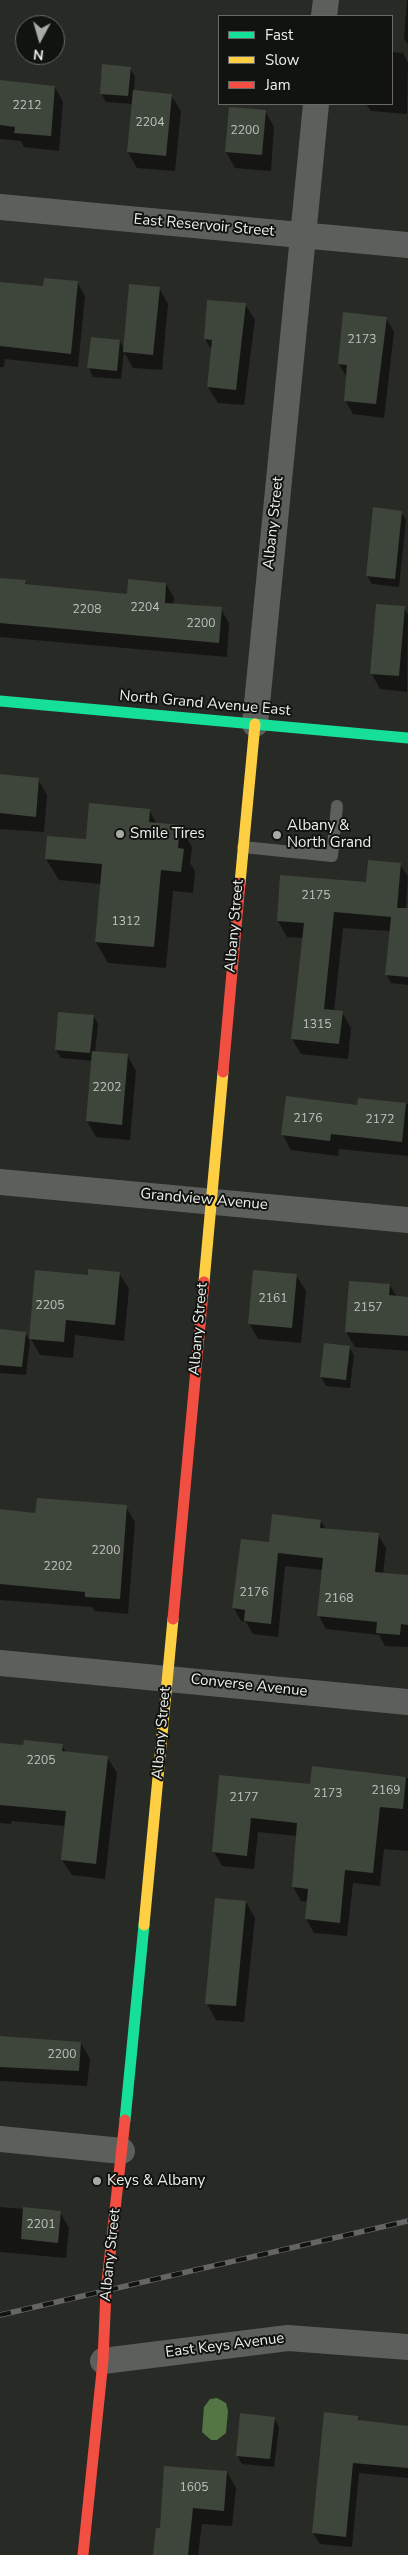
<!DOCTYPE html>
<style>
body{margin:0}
#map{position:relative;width:408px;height:2555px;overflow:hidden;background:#282a26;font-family:"Nunito Sans",sans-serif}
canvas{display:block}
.legend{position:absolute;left:218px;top:15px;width:175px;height:90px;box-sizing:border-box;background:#111310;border:1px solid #696b68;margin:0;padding:6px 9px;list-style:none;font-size:15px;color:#edefeb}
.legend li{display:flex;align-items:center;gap:10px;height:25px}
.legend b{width:25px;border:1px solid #696b68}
.north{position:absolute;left:15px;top:15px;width:50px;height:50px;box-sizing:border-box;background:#111310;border:1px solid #696b68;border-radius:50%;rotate:186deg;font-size:14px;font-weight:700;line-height:20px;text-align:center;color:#edefeb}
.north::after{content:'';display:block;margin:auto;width:18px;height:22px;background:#a8aaa6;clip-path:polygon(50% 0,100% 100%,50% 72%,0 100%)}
</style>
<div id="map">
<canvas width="408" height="2555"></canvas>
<ul class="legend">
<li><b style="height:6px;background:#16e098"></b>Fast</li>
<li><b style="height:6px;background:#ffcf43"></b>Slow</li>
<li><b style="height:6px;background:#f24e42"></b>Jam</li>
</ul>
<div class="north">N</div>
</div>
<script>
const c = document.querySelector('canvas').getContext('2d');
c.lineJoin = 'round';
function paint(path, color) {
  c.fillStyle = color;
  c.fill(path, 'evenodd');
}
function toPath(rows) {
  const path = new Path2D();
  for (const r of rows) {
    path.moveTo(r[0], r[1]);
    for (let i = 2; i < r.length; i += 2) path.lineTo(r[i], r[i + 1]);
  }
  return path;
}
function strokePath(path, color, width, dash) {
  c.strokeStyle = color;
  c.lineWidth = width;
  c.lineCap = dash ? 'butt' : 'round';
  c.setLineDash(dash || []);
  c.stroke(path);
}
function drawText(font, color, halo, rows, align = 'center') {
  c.font = font + ' "Nunito Sans",sans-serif';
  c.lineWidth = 4;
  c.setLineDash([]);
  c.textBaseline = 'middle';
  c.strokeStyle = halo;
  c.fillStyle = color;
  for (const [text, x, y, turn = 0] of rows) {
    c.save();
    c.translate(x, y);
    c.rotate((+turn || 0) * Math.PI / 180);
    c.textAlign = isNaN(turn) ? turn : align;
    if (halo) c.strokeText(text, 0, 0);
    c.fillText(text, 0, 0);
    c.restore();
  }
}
const water = toPath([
 [217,2398,226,2403,228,2411,226,2433,217,2440,211,2440,202,2432,204,2407,210,2399]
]);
const shadow = toPath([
 [407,0,408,0,408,45,404,38],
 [392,52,403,53,408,63,407,114,371,111,366,104,392,104],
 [130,68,135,77,134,91,171,95,181,111,175,171,137,168,128,152,133,104,106,102,101,93],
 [55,87,63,102,59,151,24,147,21,141,0,139,0,89],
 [265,111,274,127,271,171,235,168,226,152],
 [77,282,85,296,78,367,5,359,4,367,0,367,0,283,45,287],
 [159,288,168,304,162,370,133,368,124,352,121,379,93,377,89,368,92,338,120,341,124,349],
 [245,304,255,320,244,405,218,403,208,387,212,351,205,339],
 [386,318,394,332,384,418,353,414,345,400,347,378,339,364],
 [401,512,406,520,399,587,372,584,367,576],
 [0,579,25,581,28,586,128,595,166,584,174,598,173,605,221,609,229,623,227,657,0,637],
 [404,607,408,615,407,692,380,689,371,673],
 [0,776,38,779,47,795,44,832,0,829],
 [149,810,157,824,180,826,192,847,190,863,195,871,193,893,173,891,166,968,108,963,96,942,101,884,59,880,46,859],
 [400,864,408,877,404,932,343,928,334,1011,342,1012,351,1028,348,1059,301,1054,292,1039,303,938,287,937,278,921,282,877,367,883],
 [408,946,408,985,391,983,386,974],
 [94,1016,98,1024,95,1052,127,1055,136,1071,130,1140,96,1137,87,1121,93,1061,61,1058,56,1050],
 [359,1099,408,1104,408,1156,339,1149,338,1156,291,1150,283,1135,358,1106],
 [119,1273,129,1289,124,1341,75,1335,73,1358,40,1355,31,1339,89,1276],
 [296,1275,306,1291,301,1343,258,1339,249,1323],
 [390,1285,397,1297,408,1298,408,1351,355,1347,346,1332],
 [0,1330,25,1333,30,1341,26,1375,0,1373],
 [325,1345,349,1347,354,1355,350,1388,326,1386,321,1377],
 [126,1507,135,1522,128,1614,95,1611,92,1607,0,1600,0,1510,36,1514],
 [321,1521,326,1530,378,1535,386,1548,383,1574,408,1576,408,1647,385,1646,379,1635,326,1629,319,1616,323,1570,285,1566,278,1637,253,1634,246,1622,241,1621,234,1608,270,1543],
 [0,1745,25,1747,62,1746,66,1752,107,1757,117,1773,105,1879,72,1875,62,1860,66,1826,12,1821,11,1824,0,1823],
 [313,1767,408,1778,408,1851,384,1849,380,1886,353,1883,347,1936,314,1933,306,1919,308,1902,301,1901,293,1887,297,1836,258,1832,254,1869,222,1866,214,1852,220,1777,311,1786],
 [246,1902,255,1918,244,2022,216,2020,207,2004],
 [0,2037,81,2043,90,2059,87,2086,0,2081],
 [0,2207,60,2212,69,2228,66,2258,0,2252],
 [357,2417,360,2421,408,2427,408,2478,359,2473,352,2547,320,2544,313,2533],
 [274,2418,279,2427,274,2467,242,2464,237,2455],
 [227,2472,236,2488,232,2526,202,2524,198,2555,154,2555,161,2530]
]);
const building = toPath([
 [102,64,131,67,128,96,100,94],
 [0,80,55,86,51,136,14,133,15,127,0,125],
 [133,90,172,94,166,156,127,152],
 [229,107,266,110,262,155,225,152],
 [44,278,78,281,71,354,0,346,0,282,43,286],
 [129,284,160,287,153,355,123,352],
 [207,300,246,303,236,390,207,387,212,340,204,339],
 [343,312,387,317,376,404,344,401,347,365,338,364],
 [91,337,120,340,117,371,87,368],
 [373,507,402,511,395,579,366,576],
 [0,578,26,580,25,584,127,594,128,579,166,583,165,603,222,607,219,643,0,623],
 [376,604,405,606,399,676,370,674],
 [0,774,39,778,36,817,0,813],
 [89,803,150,809,149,822,180,825,178,848,184,849,181,872,161,870,154,947,95,942,102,864,45,859,47,836,86,839],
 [368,860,401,863,397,908,408,908,408,977,385,975,391,917,334,912,324,1009,343,1011,339,1044,291,1039,304,923,277,921,280,875,366,882],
 [58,1012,94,1015,90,1053,55,1050],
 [92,1051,128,1054,122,1125,86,1121],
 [286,1096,357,1105,358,1098,406,1103,402,1142,331,1134,330,1141,281,1135],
 [88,1269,120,1272,115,1325,66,1320,64,1342,29,1339,35,1270,88,1275],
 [253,1270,297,1274,292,1328,248,1324],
 [349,1281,390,1284,389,1295,408,1297,408,1336,345,1332],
 [0,1329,26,1332,22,1367,0,1365],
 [324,1343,350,1346,346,1380,320,1377],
 [37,1498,127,1505,120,1599,85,1597,85,1592,0,1584,0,1509,35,1513],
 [272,1514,321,1520,320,1528,379,1533,375,1572,408,1575,408,1625,401,1624,400,1635,376,1633,377,1622,317,1616,323,1558,278,1553,271,1624,244,1621,245,1610,232,1608,241,1539,269,1542],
 [24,1740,63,1744,62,1751,108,1756,96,1864,61,1860,66,1811,0,1805,0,1743,23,1745],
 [312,1766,406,1777,403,1809,380,1807,373,1873,345,1870,340,1923,305,1919,308,1889,292,1887,297,1823,251,1818,247,1856,212,1852,219,1775,310,1784],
 [215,1898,246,1901,236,2006,205,2004],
 [0,2036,81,2042,79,2071,0,2067],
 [23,2207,61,2211,58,2243,21,2239],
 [324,2412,358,2416,358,2420,408,2426,408,2468,353,2463,346,2537,312,2533],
 [240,2413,275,2417,270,2459,236,2456],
 [164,2466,227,2471,224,2511,193,2508,188,2555,153,2555,156,2528,160,2528]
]);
const lane = toPath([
 [243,847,332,856,337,806]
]);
const street = toPath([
 [324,16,326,0],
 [0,207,408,245],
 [255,724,316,104],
 [0,1182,408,1220],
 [0,1663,408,1702],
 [0,2139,122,2151],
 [103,2361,288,2338,408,2347]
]);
const fast = toPath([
 [0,701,408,738],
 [125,2120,144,1925]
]);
const slow = toPath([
 [240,883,255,724],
 [204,1282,223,1072],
 [144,1925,173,1619]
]);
const jam = toPath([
 [223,1072,240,883],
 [173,1619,204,1282],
 [83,2555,103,2361,106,2291,125,2120]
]);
const rail = toPath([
 [0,2315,408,2221]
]);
const markers = [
 [120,834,5,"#a8aaa6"],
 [277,835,5,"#a8aaa6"],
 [97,2181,5,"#a8aaa6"]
];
const numberNames = [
 ["2212",27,106],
 ["2204",150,123],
 ["2200",245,131],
 ["2173",362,340],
 ["2204",145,608],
 ["2208",87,610],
 ["2200",201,624],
 ["2175",316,896],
 ["1312",126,922],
 ["1315",317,1025],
 ["2202",107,1088],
 ["2176",308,1119],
 ["2172",380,1120],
 ["2161",273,1299],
 ["2205",50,1306],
 ["2157",368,1308],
 ["2200",106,1551],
 ["2202",58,1567],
 ["2176",254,1593],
 ["2168",339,1599],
 ["2205",41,1761],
 ["2169",386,1791],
 ["2173",328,1794],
 ["2177",244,1798],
 ["2200",62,2055],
 ["2201",41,2225],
 ["1605",194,2488]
];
const streetNames = [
 ["East Reservoir Street",204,226,5],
 ["Albany Street",274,523,-84],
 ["North Grand Avenue East",205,704,5],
 ["Albany Street",235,926,-85],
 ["Grandview Avenue",204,1200,5],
 ["Albany Street",199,1329,-85],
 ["Converse Avenue",249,1686,6],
 ["Albany Street",162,1733,-85],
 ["Albany Street",111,2255,-84],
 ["East Keys Avenue",225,2346,-7]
];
const poiNames = [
 ["Albany &",287,826],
 ["North Grand",287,843],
 ["Smile Tires",130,834],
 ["Keys & Albany",107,2181]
];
paint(water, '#547645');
paint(shadow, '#0007');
paint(building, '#3e453a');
strokePath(lane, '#5d5f5c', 12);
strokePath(street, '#5d5f5c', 26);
strokePath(fast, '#16e098', 11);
strokePath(slow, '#ffcf43', 11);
strokePath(jam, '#f24e42', 11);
strokePath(rail, '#656664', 5.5);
strokePath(rail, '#111310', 4, [11]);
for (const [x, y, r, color] of markers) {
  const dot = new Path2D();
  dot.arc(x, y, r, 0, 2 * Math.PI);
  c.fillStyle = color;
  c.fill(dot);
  strokePath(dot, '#111310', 2);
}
drawText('12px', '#c1c4bf', null, numberNames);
drawText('15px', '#edefeb', '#111310', streetNames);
drawText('15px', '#edefeb', '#111310', poiNames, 'left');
</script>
